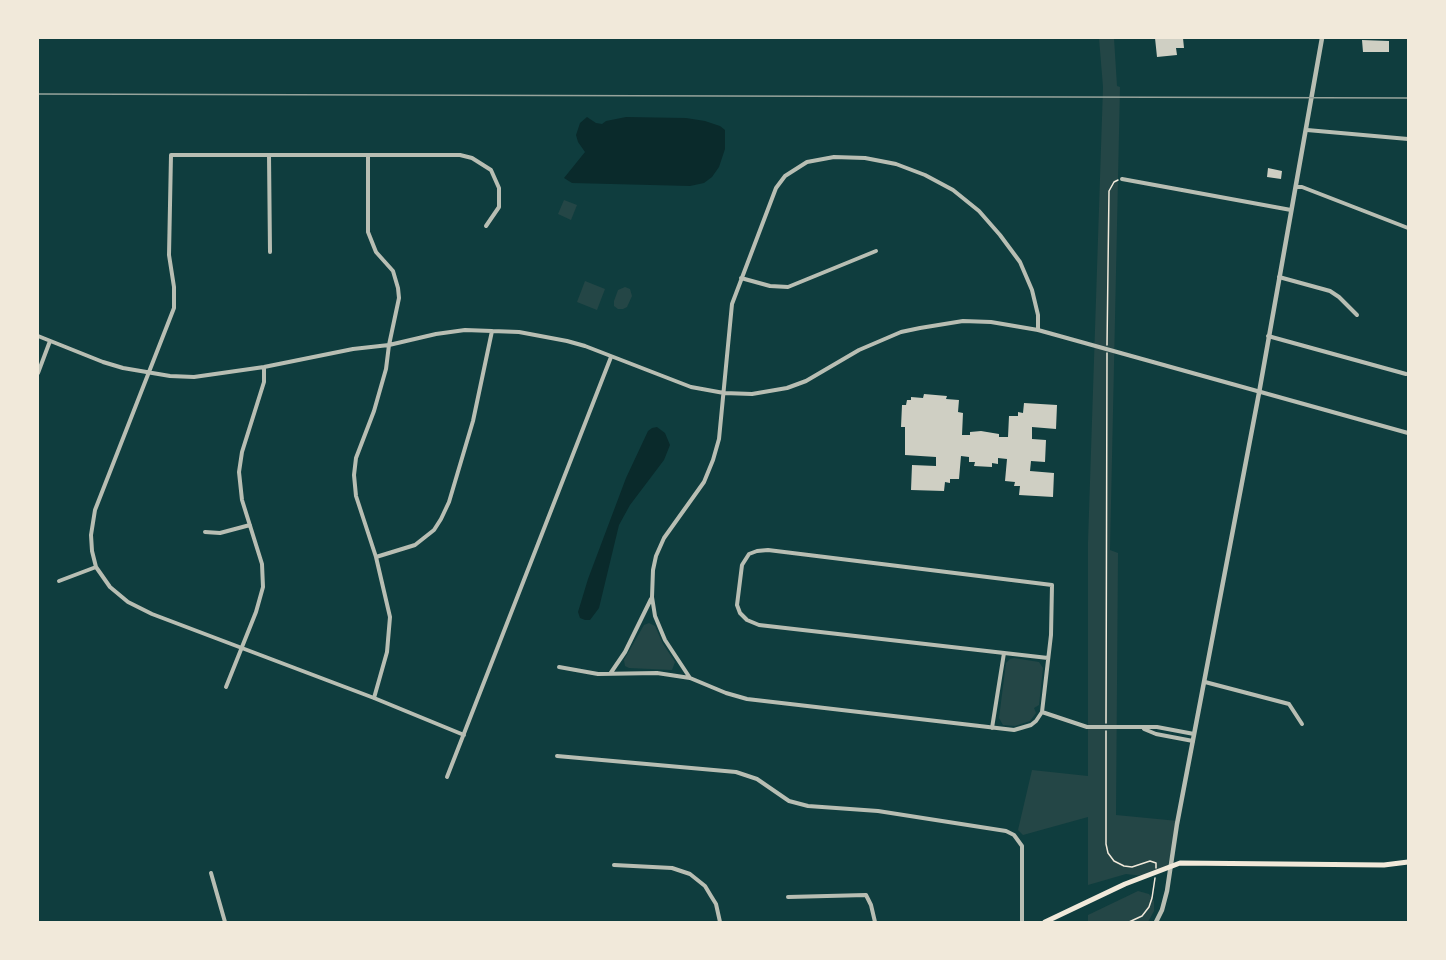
<!DOCTYPE html>
<style>
body{margin:0}
#map{position:relative;width:1446px;height:960px;overflow:hidden;background:#0f3d3e;font-family:"Asap Condensed",sans-serif}
canvas{display:block}
.frame{position:absolute;inset:0;border:39px solid #f1e9da;pointer-events:none}
</style>
<div id="map">
<canvas width="1446" height="960"></canvas>
<div class="frame"></div>
</div>
<script>
const c = document.querySelector('canvas').getContext('2d');
c.lineJoin = 'round';
function paint(path, color) {
  c.fillStyle = color;
  c.fill(path, 'evenodd');
}
function toPath(rows) {
  const path = new Path2D();
  for (const r of rows) {
    path.moveTo(r[0], r[1]);
    for (let i = 2; i < r.length; i += 2) path.lineTo(r[i], r[i + 1]);
  }
  return path;
}
function strokePath(path, color, width, dash) {
  c.strokeStyle = color;
  c.lineWidth = width;
  c.lineCap = dash ? 'butt' : 'round';
  c.setLineDash(dash || []);
  c.stroke(path);
}
const green = toPath([
 [1099,38,1114,38,1117,86,1120,87,1110,550,1118,553,1116,815,1178,821,1168,865,1151,877,1126,874,1088,885,1088,817,1023,835,1018,830,1032,770,1088,776,1088,542,1103,87],
 [564,200,577,205,571,220,558,214],
 [585,281,605,289,597,310,577,302],
 [625,287,630,289,632,296,627,307,623,309,618,309,614,306,614,301,618,290],
 [649,623,655,626,663,644,675,662,672,670,629,668,625,666,624,660,644,625],
 [1014,658,1039,662,1043,668,1039,705,1034,708,1036,713,1030,721,1015,726,1003,725,999,718,1006,663,1010,659],
 [1138,891,1149,894,1154,901,1154,911,1148,922,1088,922,1088,915]
]);
const water = toPath([
 [587,117,596,123,602,124,606,121,626,117,686,118,705,121,720,126,725,130,725,149,719,167,712,177,704,183,690,186,572,183,564,178,585,152,578,142,576,135,580,123],
 [657,427,665,433,670,445,664,460,630,505,619,525,599,608,590,620,585,620,580,618,578,612,588,579,626,478,648,431,652,428]
]);
const building = toPath([
 [1155,38,1183,38,1184,48,1176,48,1177,55,1157,57],
 [1362,40,1389,41,1389,52,1363,52],
 [1268,168,1282,171,1281,179,1267,177],
 [924,394,947,396,946,399,959,400,958,412,963,413,962,435,970,435,970,432,981,431,999,434,999,437,1008,437,1009,416,1018,416,1018,412,1023,413,1024,403,1057,405,1056,429,1032,427,1032,439,1046,440,1045,462,1031,461,1030,471,1054,473,1053,497,1019,495,1020,486,1014,486,1015,482,1005,481,1007,459,998,458,998,464,992,463,992,467,974,466,975,462,969,462,969,457,961,456,959,479,950,479,950,483,945,482,944,491,911,490,912,465,936,466,936,457,905,455,905,427,901,427,902,405,906,405,907,400,911,400,911,397,923,398]
]);
const path = toPath([
 [1107,345,1109,191,1114,182,1118,180],
 [1106,723,1107,353],
 [1106,731,1106,844,1108,853,1114,861,1124,866,1132,867,1150,861,1156,863,1156,868],
 [1129,922,1142,916,1149,907,1152,898,1155,878]
]);
const minor = toPath([
 [1307,130,1408,139],
 [269,155,270,252],
 [368,156,368,232,376,252,393,271,398,288,399,298,389,345,386,369,374,411,356,458,354,475,356,496,376,557,390,617,387,652,374,698],
 [1122,179,1291,210],
 [1296,187,1302,187,1408,228],
 [1279,277,1330,291,1339,297,1357,315],
 [741,278,770,286,788,287,876,251],
 [38,336,103,362,123,368,170,376,194,377,264,367,353,349,389,345,436,334,465,330,519,332,567,341,585,346,691,387,724,393,752,394,787,388,806,381,859,350,901,332,920,328,963,321,991,322,1038,330],
 [1268,336,1406,374],
 [38,373,50,341],
 [205,532,220,533,250,525],
 [376,557,415,545,434,530,441,519,449,502,473,421,492,331],
 [59,581,96,567],
 [1048,658,759,625,747,620,740,613,737,605,742,565,749,554,757,551,768,550,1052,585,1051,635,1042,712,1036,721,1031,725,1014,730,747,699,726,693,690,678,665,640,655,616,652,597,653,570,656,556,664,538,704,482,713,460,719,439,732,304,776,188,785,176,807,162,834,157,865,158,896,164,925,175,953,190,979,211,1000,235,1020,262,1032,290,1038,315,1038,330,1408,433],
 [559,667,598,674,657,673,690,678],
 [610,674,625,652,651,599],
 [1205,682,1289,704,1302,724],
 [226,687,256,612,263,587,262,564,242,500,239,472,242,452,264,382,264,367],
 [1042,712,1087,727,1157,727,1194,734],
 [992,728,1004,653],
 [1144,729,1156,734,1193,741],
 [464,735,374,698,152,614,128,602,110,587,96,567,92,551,91,535,95,510,174,308,174,287,169,255,171,155,460,155,472,158,491,170,499,188,499,207,486,226],
 [557,756,736,772,757,779,789,801,808,806,878,811,1006,831,1014,835,1022,846,1022,922],
 [447,777,611,357],
 [614,865,672,868,690,874,705,886,711,896,716,904,720,922],
 [211,873,225,922],
 [788,897,866,895,871,905,875,922]
]);
const tertiary = toPath([
 [1156,922,1162,910,1167,891,1177,824,1259,393,1322,38]
]);
const secondary = toPath([
 [1045,922,1125,884,1180,863,1384,865,1408,862]
]);
const rail = toPath([
 [38,94,1408,98]
]);
paint(green, '#244646');
paint(water, '#0a2a2b');
paint(building, '#cfcfc3');
strokePath(path, '#f1e9da', 1.5);
strokePath(minor, '#b8beb3', 4);
strokePath(tertiary, '#b8beb3', 4.5);
strokePath(secondary, '#f1e9da', 5);
strokePath(rail, '#97a49c', 1.5);
</script>
